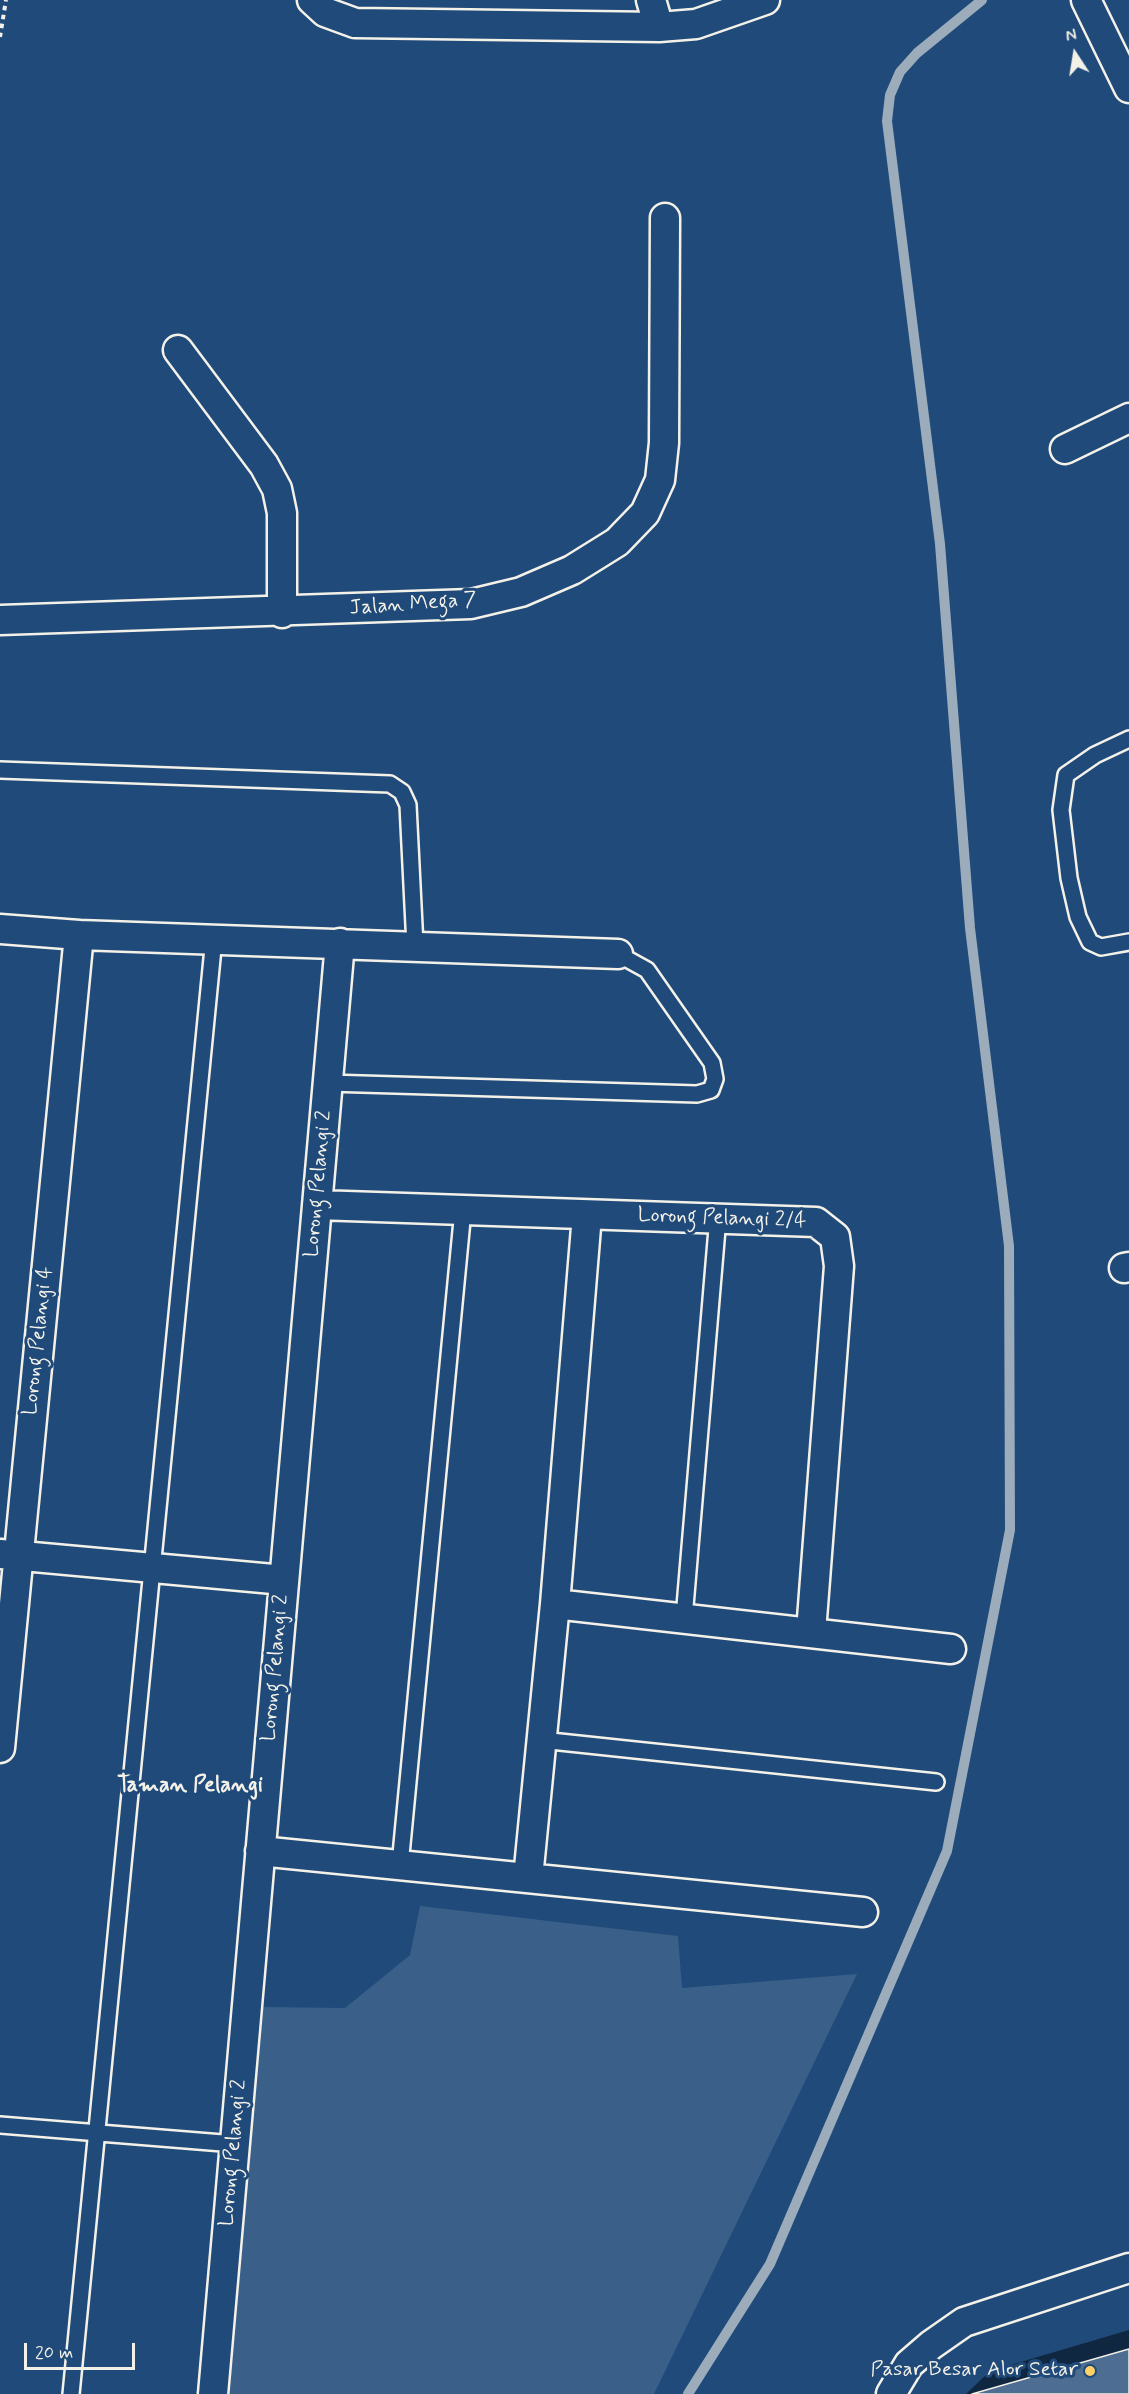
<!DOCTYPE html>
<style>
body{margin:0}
#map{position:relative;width:1129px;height:2394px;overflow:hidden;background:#1f4a7a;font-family:Mynerve,sans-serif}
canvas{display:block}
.north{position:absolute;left:1045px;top:24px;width:60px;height:60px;-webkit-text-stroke:4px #1f4a7a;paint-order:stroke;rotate:348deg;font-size:16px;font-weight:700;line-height:24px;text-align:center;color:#f4f1e8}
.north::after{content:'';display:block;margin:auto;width:21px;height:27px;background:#f4f1e8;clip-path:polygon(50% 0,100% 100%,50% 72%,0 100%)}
.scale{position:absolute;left:24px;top:2343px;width:111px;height:27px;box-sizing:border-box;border:3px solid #f4f1e8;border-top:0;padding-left:8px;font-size:18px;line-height:21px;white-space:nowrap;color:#f4f1e8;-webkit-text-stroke:4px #1f4a7a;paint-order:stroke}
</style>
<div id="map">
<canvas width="1129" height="2394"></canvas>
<div class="north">N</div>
<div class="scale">20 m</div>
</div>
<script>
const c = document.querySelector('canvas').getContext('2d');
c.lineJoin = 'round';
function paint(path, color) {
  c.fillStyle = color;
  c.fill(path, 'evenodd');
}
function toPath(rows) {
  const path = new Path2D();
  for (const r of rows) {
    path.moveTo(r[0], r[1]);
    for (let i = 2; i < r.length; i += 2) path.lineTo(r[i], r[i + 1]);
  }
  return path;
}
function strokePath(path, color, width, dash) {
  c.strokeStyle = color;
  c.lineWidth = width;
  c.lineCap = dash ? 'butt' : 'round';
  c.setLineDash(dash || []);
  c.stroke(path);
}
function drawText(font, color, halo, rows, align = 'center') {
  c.font = font + ' Mynerve,sans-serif';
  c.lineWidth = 6;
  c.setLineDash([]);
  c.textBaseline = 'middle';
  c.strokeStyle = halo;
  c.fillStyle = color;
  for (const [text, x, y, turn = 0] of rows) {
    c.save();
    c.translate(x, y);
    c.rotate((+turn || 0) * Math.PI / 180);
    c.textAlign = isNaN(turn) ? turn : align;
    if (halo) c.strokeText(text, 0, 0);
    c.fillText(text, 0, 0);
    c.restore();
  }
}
const green = toPath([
 [420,1906,678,1936,682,1988,857,1974,654,2394,218,2394,262,2007,345,2008,410,1955]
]);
const shadow = toPath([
 [1129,2330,1129,2392,966,2394,990,2371]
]);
const stream = toPath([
 [688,2394,770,2264,947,1851,1010,1530,1009,1246,970,928,940,544,887,121,890,95,900,72,917,53,982,0]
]);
const building = toPath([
 [1129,2349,1129,2394,972,2394,1129,2349]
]);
const path = toPath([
 [0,37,6,0]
]);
const service = toPath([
 [1129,739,1095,755,1066,775,1061,810,1069,878,1078,917,1090,942,1101,947,1129,942],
 [0,770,390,784,402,792,408,805,415,946],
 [328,1083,697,1094,711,1090,715,1079,712,1063,647,970,618,954],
 [684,1618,718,1217],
 [541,1740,936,1782],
 [400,1865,463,1210],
 [0,2125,235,2144],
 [71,2394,214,938]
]);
const minor = toPath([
 [312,0,325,12,355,23,659,27,696,24,765,0],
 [651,0,659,27],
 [1086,0,1129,88],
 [178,350,264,465,277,489,282,513,282,613],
 [1065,449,1129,418],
 [0,620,471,604,521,592,572,570,617,542,645,513,660,480,664,443,665,218],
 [0,929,79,935,618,954],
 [317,1205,816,1222,835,1237,839,1266,811,1632],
 [1124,1268,1129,1267],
 [0,1554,284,1580],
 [555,1604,951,1649],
 [0,1748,79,935],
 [260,1851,863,1912],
 [528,1878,555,1604,587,1215],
 [213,2394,340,943],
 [891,2394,909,2364,931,2345,964,2322,1129,2268]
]);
const markers = [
 [1090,2371,6,"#ffd166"]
];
const streetNames = [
 ["Jalan Mega 7",413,605,-4],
 ["Lorong Pelangi 2",319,1184,-85],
 ["Lorong Pelangi 2/4",722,1219,2],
 ["Lorong Pelangi 4",39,1341,-84],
 ["Lorong Pelangi 2",276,1668,-85],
 ["Lorong Pelangi 2",234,2153,-85]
];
const poiNames = [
 ["Pasar Besar Alor Setar",1078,2371]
];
const neighbourhoodNames = [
 ["Taman Pelangi",190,1786]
];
paint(green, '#3a5f88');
paint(shadow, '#0007');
strokePath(stream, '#9cacbb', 10);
paint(building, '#4d6e92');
strokePath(building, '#f4f1e8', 1.5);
strokePath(service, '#f4f1e8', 20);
strokePath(minor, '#f4f1e8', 33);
strokePath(path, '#f4f1e8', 4, [4.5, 4.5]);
strokePath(service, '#1f4a7a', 15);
strokePath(minor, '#1f4a7a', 28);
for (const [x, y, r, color] of markers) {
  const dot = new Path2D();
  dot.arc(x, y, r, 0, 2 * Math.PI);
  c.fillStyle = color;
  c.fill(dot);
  strokePath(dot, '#1f4a7a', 2);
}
drawText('21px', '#f4f1e8', '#1f4a7a', streetNames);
drawText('21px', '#f4f1e8', '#1f4a7a', poiNames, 'right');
drawText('bold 22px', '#f4f1e8', '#1f4a7a', neighbourhoodNames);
</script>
